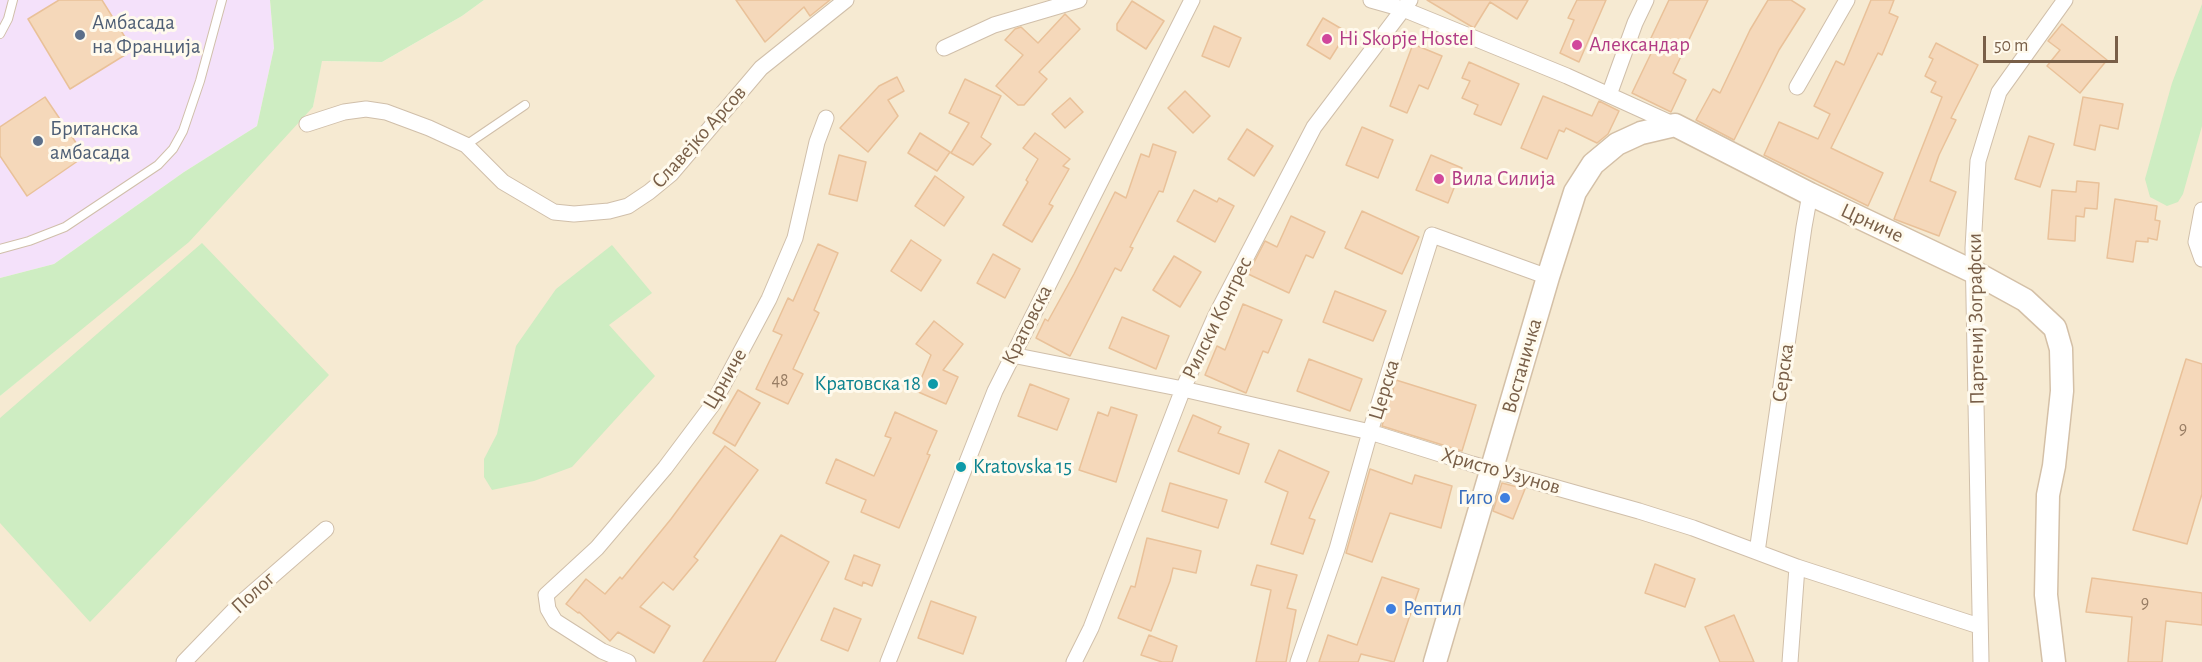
<!DOCTYPE html>
<meta charset="utf-8">
<style>
body{margin:0}
#map{position:relative;width:2202px;height:662px;overflow:hidden;background:#fef7e5;font-family:"Alegreya Sans",sans-serif}
canvas{display:block}
.scale{position:absolute;left:1983px;top:36px;width:135px;height:27px;box-sizing:border-box;border:3px solid #795f48;border-top:0;padding-left:8px;font-size:18px;line-height:21px;white-space:nowrap;color:#795f48;-webkit-text-stroke:4px #fffaed;paint-order:stroke}
</style>
<div id="map">
<canvas width="2202" height="662"></canvas>
<div class="scale">50 m</div>
</div>
<script>
const c = document.querySelector('canvas').getContext('2d');
c.lineJoin = 'round';
function paint(path, color) {
  c.fillStyle = color;
  c.fill(path, 'evenodd');
}
function toPath(rows) {
  const path = new Path2D();
  for (const r of rows) {
    path.moveTo(r[0], r[1]);
    for (let i = 2; i < r.length; i += 2) path.lineTo(r[i], r[i + 1]);
  }
  return path;
}
function strokePath(path, color, width, dash) {
  c.strokeStyle = color;
  c.lineWidth = width;
  c.lineCap = dash ? 'butt' : 'round';
  c.setLineDash(dash || []);
  c.stroke(path);
}
function drawText(font, color, halo, rows, align = 'center') {
  c.font = font + ' "Alegreya Sans",sans-serif';
  c.lineWidth = 6;
  c.setLineDash([]);
  c.textBaseline = 'middle';
  c.strokeStyle = halo;
  c.fillStyle = color;
  for (const [text, x, y, turn = 0] of rows) {
    c.save();
    c.translate(x, y);
    c.rotate((+turn || 0) * Math.PI / 180);
    c.textAlign = isNaN(turn) ? turn : align;
    if (halo) c.strokeText(text, 0, 0);
    c.fillText(text, 0, 0);
    c.restore();
  }
}
const residential = toPath([
 [484,0,2202,0,2202,662,0,662,0,396,73,335,313,107,321,61,382,62,462,16]
]);
const education = toPath([
 [0,0,270,0,274,48,257,126,184,172,54,264,0,278]
]);
const green = toPath([
 [270,0,484,0,462,16,382,62,322,61,313,107,189,242,0,396,0,278,54,264,184,172,257,126,274,48],
 [2202,4,2202,126,2183,194,2178,202,2167,206,2150,197,2145,179,2172,83],
 [202,243,329,375,90,622,0,523,0,418],
 [612,245,652,293,609,325,655,376,572,467,534,481,492,490,484,477,484,459,497,434,516,346,556,289]
]);
const building = toPath([
 [59,0,102,0,133,50,70,89,28,19,59,0],
 [736,0,830,0,810,16,804,7,765,42,736,0],
 [1427,0,1528,0,1517,19,1490,2,1474,28,1427,0],
 [1577,0,1606,0,1579,62,1560,53,1574,20,1568,18,1577,0],
 [1669,0,1708,0,1673,73,1686,80,1671,112,1632,93,1656,43,1650,40,1669,0],
 [1768,0,1791,0,1805,9,1779,50,1734,140,1696,120,1713,89,1720,93,1750,30,1768,0],
 [1871,0,1894,0,1889,13,1898,17,1882,55,1878,53,1831,148,1883,173,1868,206,1764,155,1779,122,1818,139,1830,114,1814,106,1836,61,1844,65,1871,0],
 [1132,1,1164,21,1146,49,1117,30,1117,24,1132,1],
 [1065,14,1080,29,1039,72,1047,79,1024,105,1018,105,996,86,1023,55,1005,40,1015,29,1021,27,1038,43,1065,14],
 [1323,18,1347,32,1330,59,1307,45,1323,18],
 [2062,24,2107,60,2080,93,2047,66,2060,50,2048,41,2062,24],
 [1214,26,1241,38,1229,67,1202,56,1214,26],
 [1936,43,1978,65,1951,118,1956,120,1939,155,1930,181,1956,192,1939,236,1894,219,1942,97,1931,92,1936,82,1925,76,1933,59,1929,57,1936,43],
 [1413,44,1442,56,1428,89,1419,85,1407,113,1390,106,1413,44],
 [1469,62,1519,84,1501,125,1474,114,1478,105,1462,98,1470,81,1462,78,1469,62],
 [897,77,904,91,888,100,898,116,868,152,840,128,879,86,897,77],
 [965,79,1001,96,981,137,991,144,973,165,951,153,969,123,949,113,965,79],
 [1185,91,1210,116,1193,133,1168,108,1185,91],
 [1543,96,1592,116,1599,101,1619,111,1608,134,1597,143,1566,128,1564,132,1559,130,1547,159,1521,148,1543,96],
 [45,97,85,156,27,196,0,156,0,127,45,97],
 [2083,97,2123,104,2118,129,2100,125,2095,150,2074,145,2083,97],
 [1070,98,1083,112,1065,128,1052,114,1070,98],
 [1362,127,1393,140,1378,178,1346,165,1362,127],
 [1247,129,1273,146,1254,176,1228,159,1247,129],
 [920,133,950,152,937,171,908,153,920,133],
 [1035,133,1070,159,1063,166,1069,169,1049,204,1053,206,1032,242,1003,225,1028,182,1026,180,1038,159,1023,148,1035,133],
 [2029,136,2054,144,2040,187,2015,179,2029,136],
 [1153,144,1176,152,1163,192,1159,191,1130,247,1133,248,1121,271,1115,268,1070,356,1036,338,1045,319,1048,321,1074,274,1115,192,1126,198,1141,154,1149,157,1153,144],
 [839,155,866,162,857,201,829,194,839,155],
 [1431,155,1462,168,1448,203,1416,190,1431,155],
 [935,176,964,197,944,226,915,206,935,176],
 [2077,181,2099,183,2097,209,2085,208,2084,217,2076,216,2075,241,2048,239,2052,190,2076,192,2077,181],
 [1194,190,1217,202,1219,198,1234,206,1215,242,1177,221,1194,190],
 [2115,199,2157,206,2155,220,2160,221,2157,240,2148,238,2148,242,2136,241,2133,262,2107,258,2115,199],
 [1362,211,1419,237,1402,274,1345,248,1362,211],
 [1291,216,1325,232,1313,258,1306,255,1289,293,1248,274,1265,241,1277,247,1291,216],
 [911,240,941,260,921,291,891,271,911,240],
 [818,244,838,253,814,310,819,313,793,369,803,374,788,404,756,389,782,335,773,331,788,298,793,301,818,244],
 [993,254,1020,269,1005,298,977,283,993,254],
 [1174,256,1201,272,1180,307,1153,290,1174,256],
 [1335,291,1386,311,1373,341,1323,322,1335,291],
 [1243,304,1282,320,1268,353,1263,351,1246,393,1205,375,1217,346,1225,350,1243,304],
 [1122,317,1169,336,1156,369,1109,348,1122,317],
 [934,321,963,344,943,370,958,377,946,404,916,391,931,355,916,344,934,321],
 [1309,359,1362,379,1350,411,1297,391,1309,359],
 [2186,359,2202,364,2202,494,2187,544,2133,530,2186,359],
 [1396,380,1476,405,1462,451,1382,426,1396,380],
 [1030,384,1069,399,1057,430,1018,416,1030,384],
 [738,390,760,403,735,446,713,433,738,390],
 [1111,407,1137,415,1116,482,1079,470,1098,412,1108,416,1111,407],
 [895,412,937,431,927,454,930,455,899,528,861,512,866,500,826,483,836,459,874,476,891,438,885,436,895,412],
 [1193,415,1221,427,1218,433,1249,444,1239,474,1178,451,1193,415],
 [725,446,758,470,694,557,698,560,673,590,663,582,640,607,670,626,654,653,618,632,610,641,579,612,578,613,566,604,586,579,605,594,620,577,622,579,671,519,725,446],
 [1279,450,1329,472,1309,518,1315,520,1303,554,1271,544,1288,492,1265,482,1279,450],
 [1370,469,1412,484,1415,475,1452,486,1441,528,1390,513,1372,562,1346,553,1370,469],
 [1170,483,1227,500,1218,528,1162,511,1170,483],
 [1502,483,1525,489,1513,519,1493,511,1502,483],
 [781,535,829,562,775,662,703,662,781,535],
 [1147,538,1201,551,1196,573,1173,568,1170,581,1151,631,1118,618,1131,586,1135,587,1147,538],
 [854,555,880,565,872,586,863,582,862,586,845,579,854,555],
 [1655,564,1695,579,1685,607,1645,593,1655,564],
 [1257,565,1297,575,1287,608,1296,610,1286,662,1256,662,1271,590,1251,585,1257,565],
 [1382,577,1419,589,1394,662,1361,654,1358,662,1319,662,1328,635,1357,645,1382,577],
 [2092,578,2202,593,2202,625,2166,621,2162,662,2128,662,2132,617,2086,612,2092,578],
 [931,601,976,617,963,654,918,638,931,601],
 [834,608,861,619,848,651,821,640,834,608],
 [1734,615,1754,662,1720,662,1705,627,1734,615],
 [1149,635,1177,646,1172,662,1162,662,1141,655,1149,635]
]);
const lane = toPath([
 [0,34,8,19,13,0],
 [466,145,525,105],
 [0,249,29,241,65,227,158,165,173,149,183,131,200,81,222,0]
]);
const street = toPath([
 [1371,0,1403,9,1567,76,1675,125],
 [944,48,994,25,1079,0],
 [1797,87,1847,0],
 [1609,95,1635,23,1646,0],
 [307,124,344,112,366,109,386,112,429,128,466,145,503,182,554,212,574,214,609,211,628,206,649,192,671,174,761,68,846,0],
 [2202,210,2196,242,2202,259],
 [1012,355,1183,389,1370,432,1472,464,1639,511,1693,528,1797,567,1979,626],
 [1757,552,1804,227,1810,194],
 [184,662,241,603,326,529],
 [628,662,602,651,555,621,548,609,546,595,597,548,665,468,713,404,769,299,795,238,817,142,826,118],
 [888,662,995,391,1192,0],
 [1074,662,1091,628,1183,389,1215,317,1314,127,1410,0],
 [1298,662,1337,549,1370,432,1432,235,1548,277],
 [1790,662,1797,567],
 [1981,662,1973,248,1978,161,1999,92,2065,0]
]);
const secondary = toPath([
 [1435,662,1548,277,1575,192,1593,164,1617,144,1641,133,1675,125,1810,194,1974,272,2025,300,2055,328,2061,349,2062,391,2054,466,2048,495,2046,595,2054,662]
]);
const markers = [
 [80,35,6,"#5c6f8a"],
 [1327,39,6,"#d1479c"],
 [1577,45,6,"#d1479c"],
 [38,141,6,"#5c6f8a"],
 [1439,179,6,"#d1479c"],
 [933,384,6,"#0f9aa8"],
 [961,467,6,"#0f9aa8"],
 [1505,498,6,"#3f7fe0"],
 [1391,609,6,"#3f7fe0"]
];
const numberNames = [
 ["48",780,381],
 ["9",2183,429],
 ["9",2145,603]
];
const serviceNames = [
 ["Амбасада",92,23],
 ["на Франција",92,47],
 ["Британска",50,129],
 ["амбасада",50,153]
];
const hotelNames = [
 ["Hi Skopje Hostel",1339,39],
 ["Александар",1589,45],
 ["Вила Силија",1451,179]
];
const streetNames = [
 ["Славејко Арсов",699,137,-48],
 ["Црниче",1872,223,25],
 ["Рилски Конгрес",1217,318,-64],
 ["Партениј Зографски",1976,319,-91],
 ["Кратовска",1027,325,-63],
 ["Востаничка",1522,366,-74],
 ["Серска",1783,373,-82],
 ["Црниче",725,379,-60],
 ["Церска",1384,390,-73],
 ["Христо Узунов",1501,471,16],
 ["Полог",253,593,-43]
];
const cultureNames = [
 ["Кратовска 18",921,384],
 ["Kratovska 15",973,467,"left"]
];
const shopNames = [
 ["Гиго",1493,498],
 ["Рептил",1403,609,"left"]
];
paint(residential, '#f6ead2');
paint(education, '#f4e1fa');
paint(green, '#ceedc2');
paint(building, '#f5d8ba');
strokePath(building, '#e9c199', 1.5);
strokePath(lane, '#d0bfaa', 10);
strokePath(street, '#d0bfaa', 17);
strokePath(secondary, '#d4c0a7', 25);
strokePath(lane, '#fff', 8);
strokePath(street, '#fff', 15);
strokePath(secondary, '#fff', 22);
for (const [x, y, r, color] of markers) {
  const dot = new Path2D();
  dot.arc(x, y, r, 0, 2 * Math.PI);
  c.fillStyle = color;
  c.fill(dot);
  strokePath(dot, '#fffaed', 2);
}
drawText('18px', '#987d64', null, numberNames);
drawText('21px', '#4e5e75', '#fffaed', serviceNames, 'left');
drawText('21px', '#b23c85', '#fffaed', hotelNames, 'left');
drawText('21px', '#795f48', '#fffaed', streetNames);
drawText('21px', '#0d838f', '#fffaed', cultureNames, 'right');
drawText('21px', '#366cbe', '#fffaed', shopNames, 'right');
</script>
